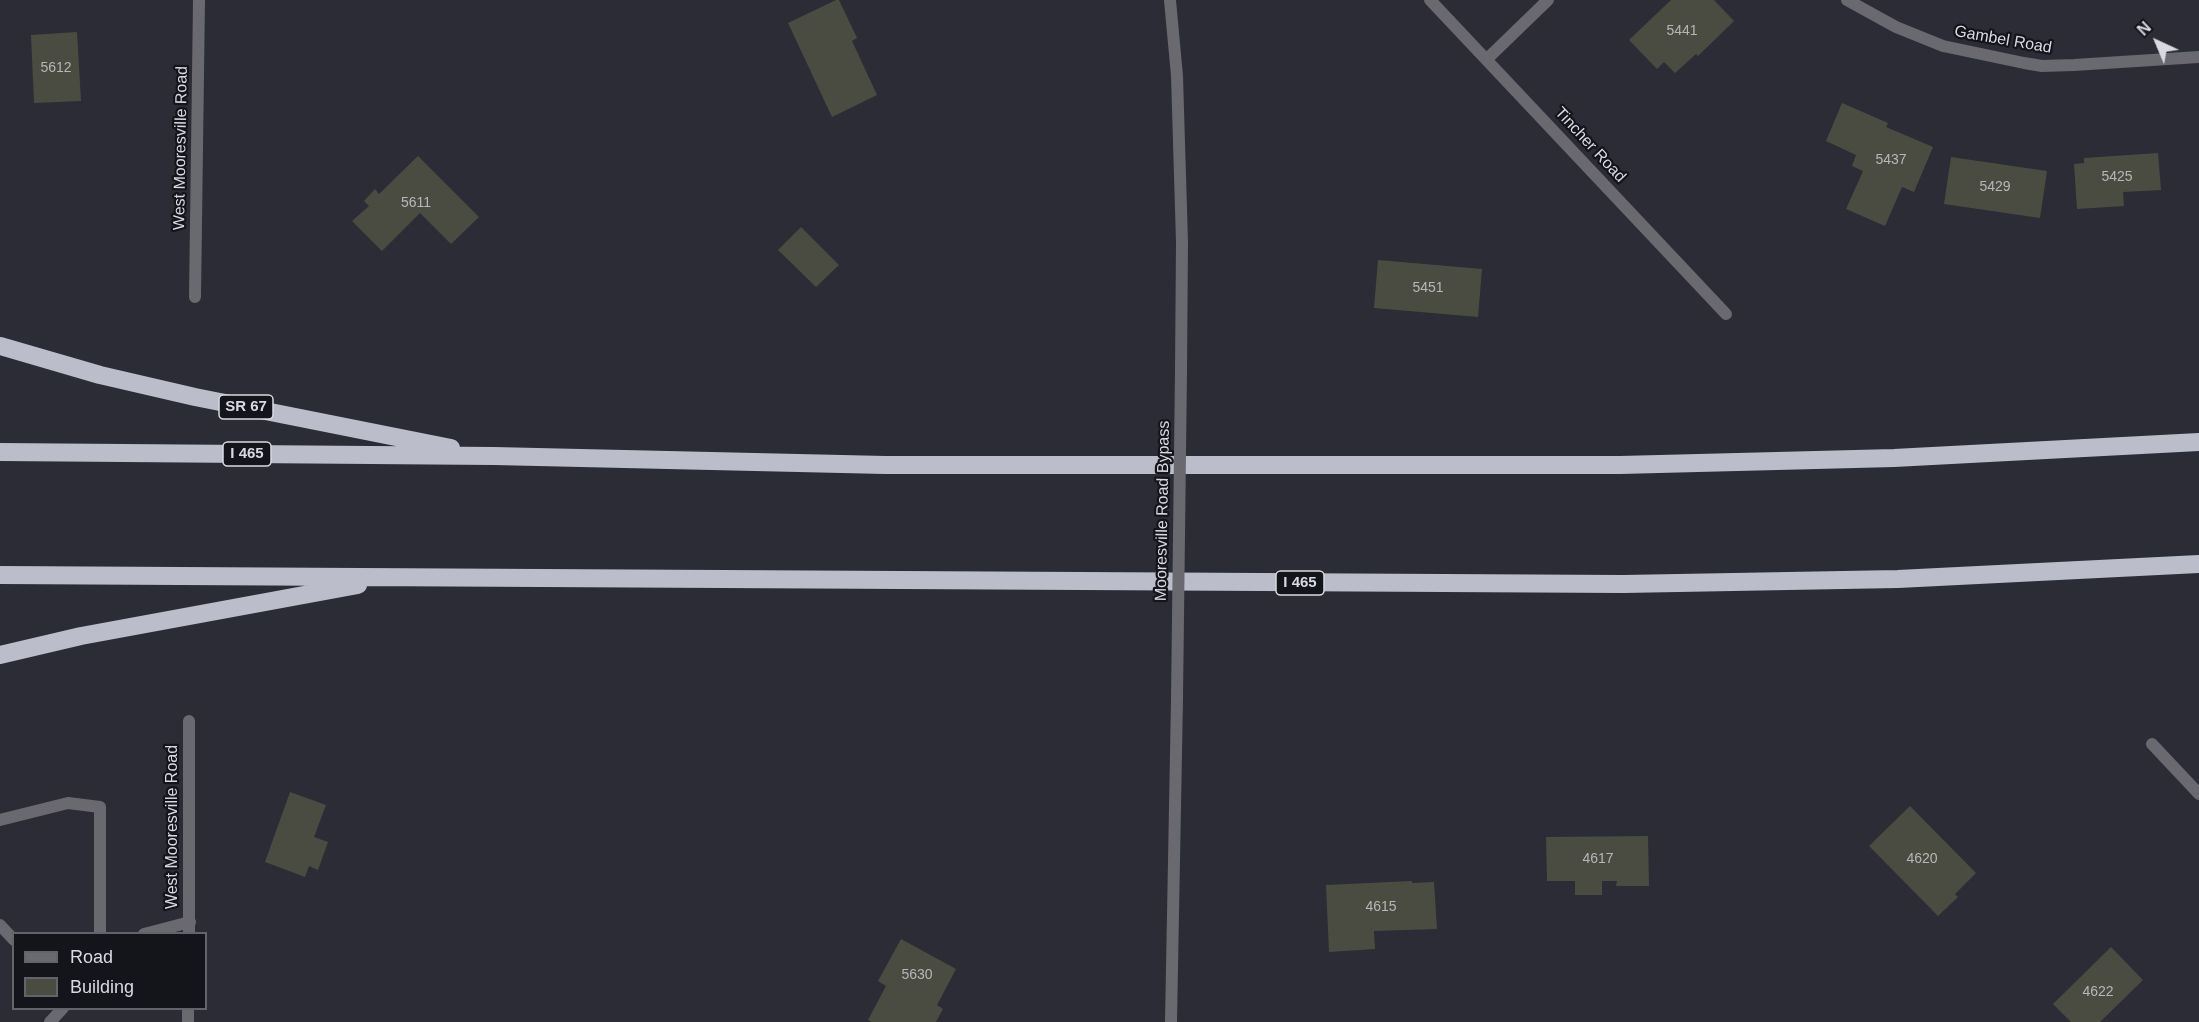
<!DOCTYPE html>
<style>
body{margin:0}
#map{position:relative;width:2199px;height:1022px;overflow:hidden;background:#2b2c36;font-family:Arial,sans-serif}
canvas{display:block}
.legend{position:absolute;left:12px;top:932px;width:195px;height:78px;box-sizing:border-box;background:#14151a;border:2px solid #63646a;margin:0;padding:8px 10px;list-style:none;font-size:18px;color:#d9dae1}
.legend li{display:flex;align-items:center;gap:12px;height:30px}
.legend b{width:30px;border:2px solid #63646a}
.north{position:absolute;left:2127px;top:12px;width:60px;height:60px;-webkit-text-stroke:4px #14151a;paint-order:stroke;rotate:316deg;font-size:16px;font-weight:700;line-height:24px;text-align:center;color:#d9dae1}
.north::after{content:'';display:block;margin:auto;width:21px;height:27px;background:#d9dae1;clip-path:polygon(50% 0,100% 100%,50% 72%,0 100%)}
</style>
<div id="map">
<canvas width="2199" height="1022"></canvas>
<ul class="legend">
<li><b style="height:8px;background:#69696f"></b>Road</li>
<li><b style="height:16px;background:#4b4c41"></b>Building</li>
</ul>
<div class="north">N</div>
</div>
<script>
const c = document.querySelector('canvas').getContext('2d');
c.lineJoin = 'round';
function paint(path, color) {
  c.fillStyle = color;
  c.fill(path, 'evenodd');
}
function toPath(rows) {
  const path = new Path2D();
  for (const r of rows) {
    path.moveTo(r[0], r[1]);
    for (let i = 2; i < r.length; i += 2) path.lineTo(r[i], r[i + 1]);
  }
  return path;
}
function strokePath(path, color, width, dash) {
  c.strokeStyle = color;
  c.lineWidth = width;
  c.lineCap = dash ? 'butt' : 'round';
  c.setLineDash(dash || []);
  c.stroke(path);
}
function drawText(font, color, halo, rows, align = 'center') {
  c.font = font + ' Arial,sans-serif';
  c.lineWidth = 4.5;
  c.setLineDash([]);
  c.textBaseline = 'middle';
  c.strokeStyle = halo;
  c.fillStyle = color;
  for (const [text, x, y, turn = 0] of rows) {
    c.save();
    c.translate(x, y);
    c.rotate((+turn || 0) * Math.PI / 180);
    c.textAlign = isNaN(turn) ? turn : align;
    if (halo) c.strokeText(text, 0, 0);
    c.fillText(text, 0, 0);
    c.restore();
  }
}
const building = toPath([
 [836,0,839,0,857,38,852,41,877,95,832,117,788,23],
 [1671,0,1714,0,1734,21,1698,56,1696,54,1675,73,1664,62,1657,69,1629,40],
 [77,32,81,101,34,103,31,35],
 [1842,103,1888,123,1886,127,1933,147,1914,192,1902,187,1885,226,1846,209,1863,171,1852,166,1856,155,1826,141],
 [2158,153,2161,190,2123,192,2124,206,2077,209,2074,164,2084,163,2084,158],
 [418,156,479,217,451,244,420,213,382,251,352,221,369,206,364,201,375,189,379,194],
 [1951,157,2047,171,2040,218,1944,204],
 [801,227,839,265,816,287,778,250],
 [1378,260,1482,269,1478,317,1374,308],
 [290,792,326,805,314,837,328,842,318,870,309,866,305,877,265,862],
 [1910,806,1976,873,1955,894,1958,897,1938,916,1869,846],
 [1648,836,1649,886,1616,886,1617,881,1602,881,1602,895,1575,895,1575,881,1547,881,1546,837],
 [1412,881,1412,883,1434,882,1437,929,1374,931,1375,949,1329,952,1326,885],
 [901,939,956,969,937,1005,943,1009,936,1022,872,1022,868,1020,886,986,878,981],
 [2111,947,2143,980,2100,1022,2071,1022,2053,1004]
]);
const service = toPath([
 [0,820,68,803,100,807,100,934],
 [0,925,14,940]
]);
const minor = toPath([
 [1430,0,1726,314],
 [1847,0,1896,27,1943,46,2024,63,2042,66,2074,65,2199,57],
 [1487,59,1548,0],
 [195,297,199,0],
 [2152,744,2199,794],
 [144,934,190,922],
 [189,934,189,721],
 [50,1022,63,1008],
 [188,1022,188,1008]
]);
const tertiary = toPath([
 [1170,0,1177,76,1182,242,1181,371],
 [1171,1022,1177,699]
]);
const motorway = toPath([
 [0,346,100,375,195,397,451,448],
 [0,452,494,456,885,465,1620,465,1894,458,2199,442],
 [0,575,1623,584,1898,579,2199,564],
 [0,655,81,636,358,585]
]);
const tertiaryBridge = toPath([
 [1177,699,1181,371]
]);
const numberNames = [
 ["5441",1682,31],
 ["5612",56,68],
 ["5437",1891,160],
 ["5425",2117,177],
 ["5429",1995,187],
 ["5611",416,203],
 ["5451",1428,288],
 ["4617",1598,859],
 ["4620",1922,859],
 ["4615",1381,907],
 ["5630",917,975],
 ["4622",2098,992]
];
const shields = [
 [246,407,54],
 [247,454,48],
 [1300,583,48]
];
const shieldNames = [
 ["SR 67",246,407],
 ["I 465",247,454],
 ["I 465",1300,583]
];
const streetNames = [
 ["Gambel Road",2003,40,10],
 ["Tincher Road",1590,145,47],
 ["West Mooresville Road",181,148,-89],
 ["Mooresville Road Bypass",1163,511,-89],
 ["West Mooresville Road",173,827,-90]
];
paint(building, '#4b4c41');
strokePath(service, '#69696f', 12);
strokePath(minor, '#69696f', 12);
strokePath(tertiary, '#69696f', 12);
strokePath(motorway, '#bbbdca', 18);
strokePath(tertiaryBridge, '#69696f', 12);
drawText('14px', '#b6b6b9', null, numberNames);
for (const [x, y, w] of shields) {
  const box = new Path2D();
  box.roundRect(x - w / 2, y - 12, w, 24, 4.5);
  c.fillStyle = '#14151a';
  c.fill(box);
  strokePath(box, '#d9dae1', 1.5);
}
drawText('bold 15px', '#d9dae1', null, shieldNames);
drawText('16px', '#d9dae1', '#14151a', streetNames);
</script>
